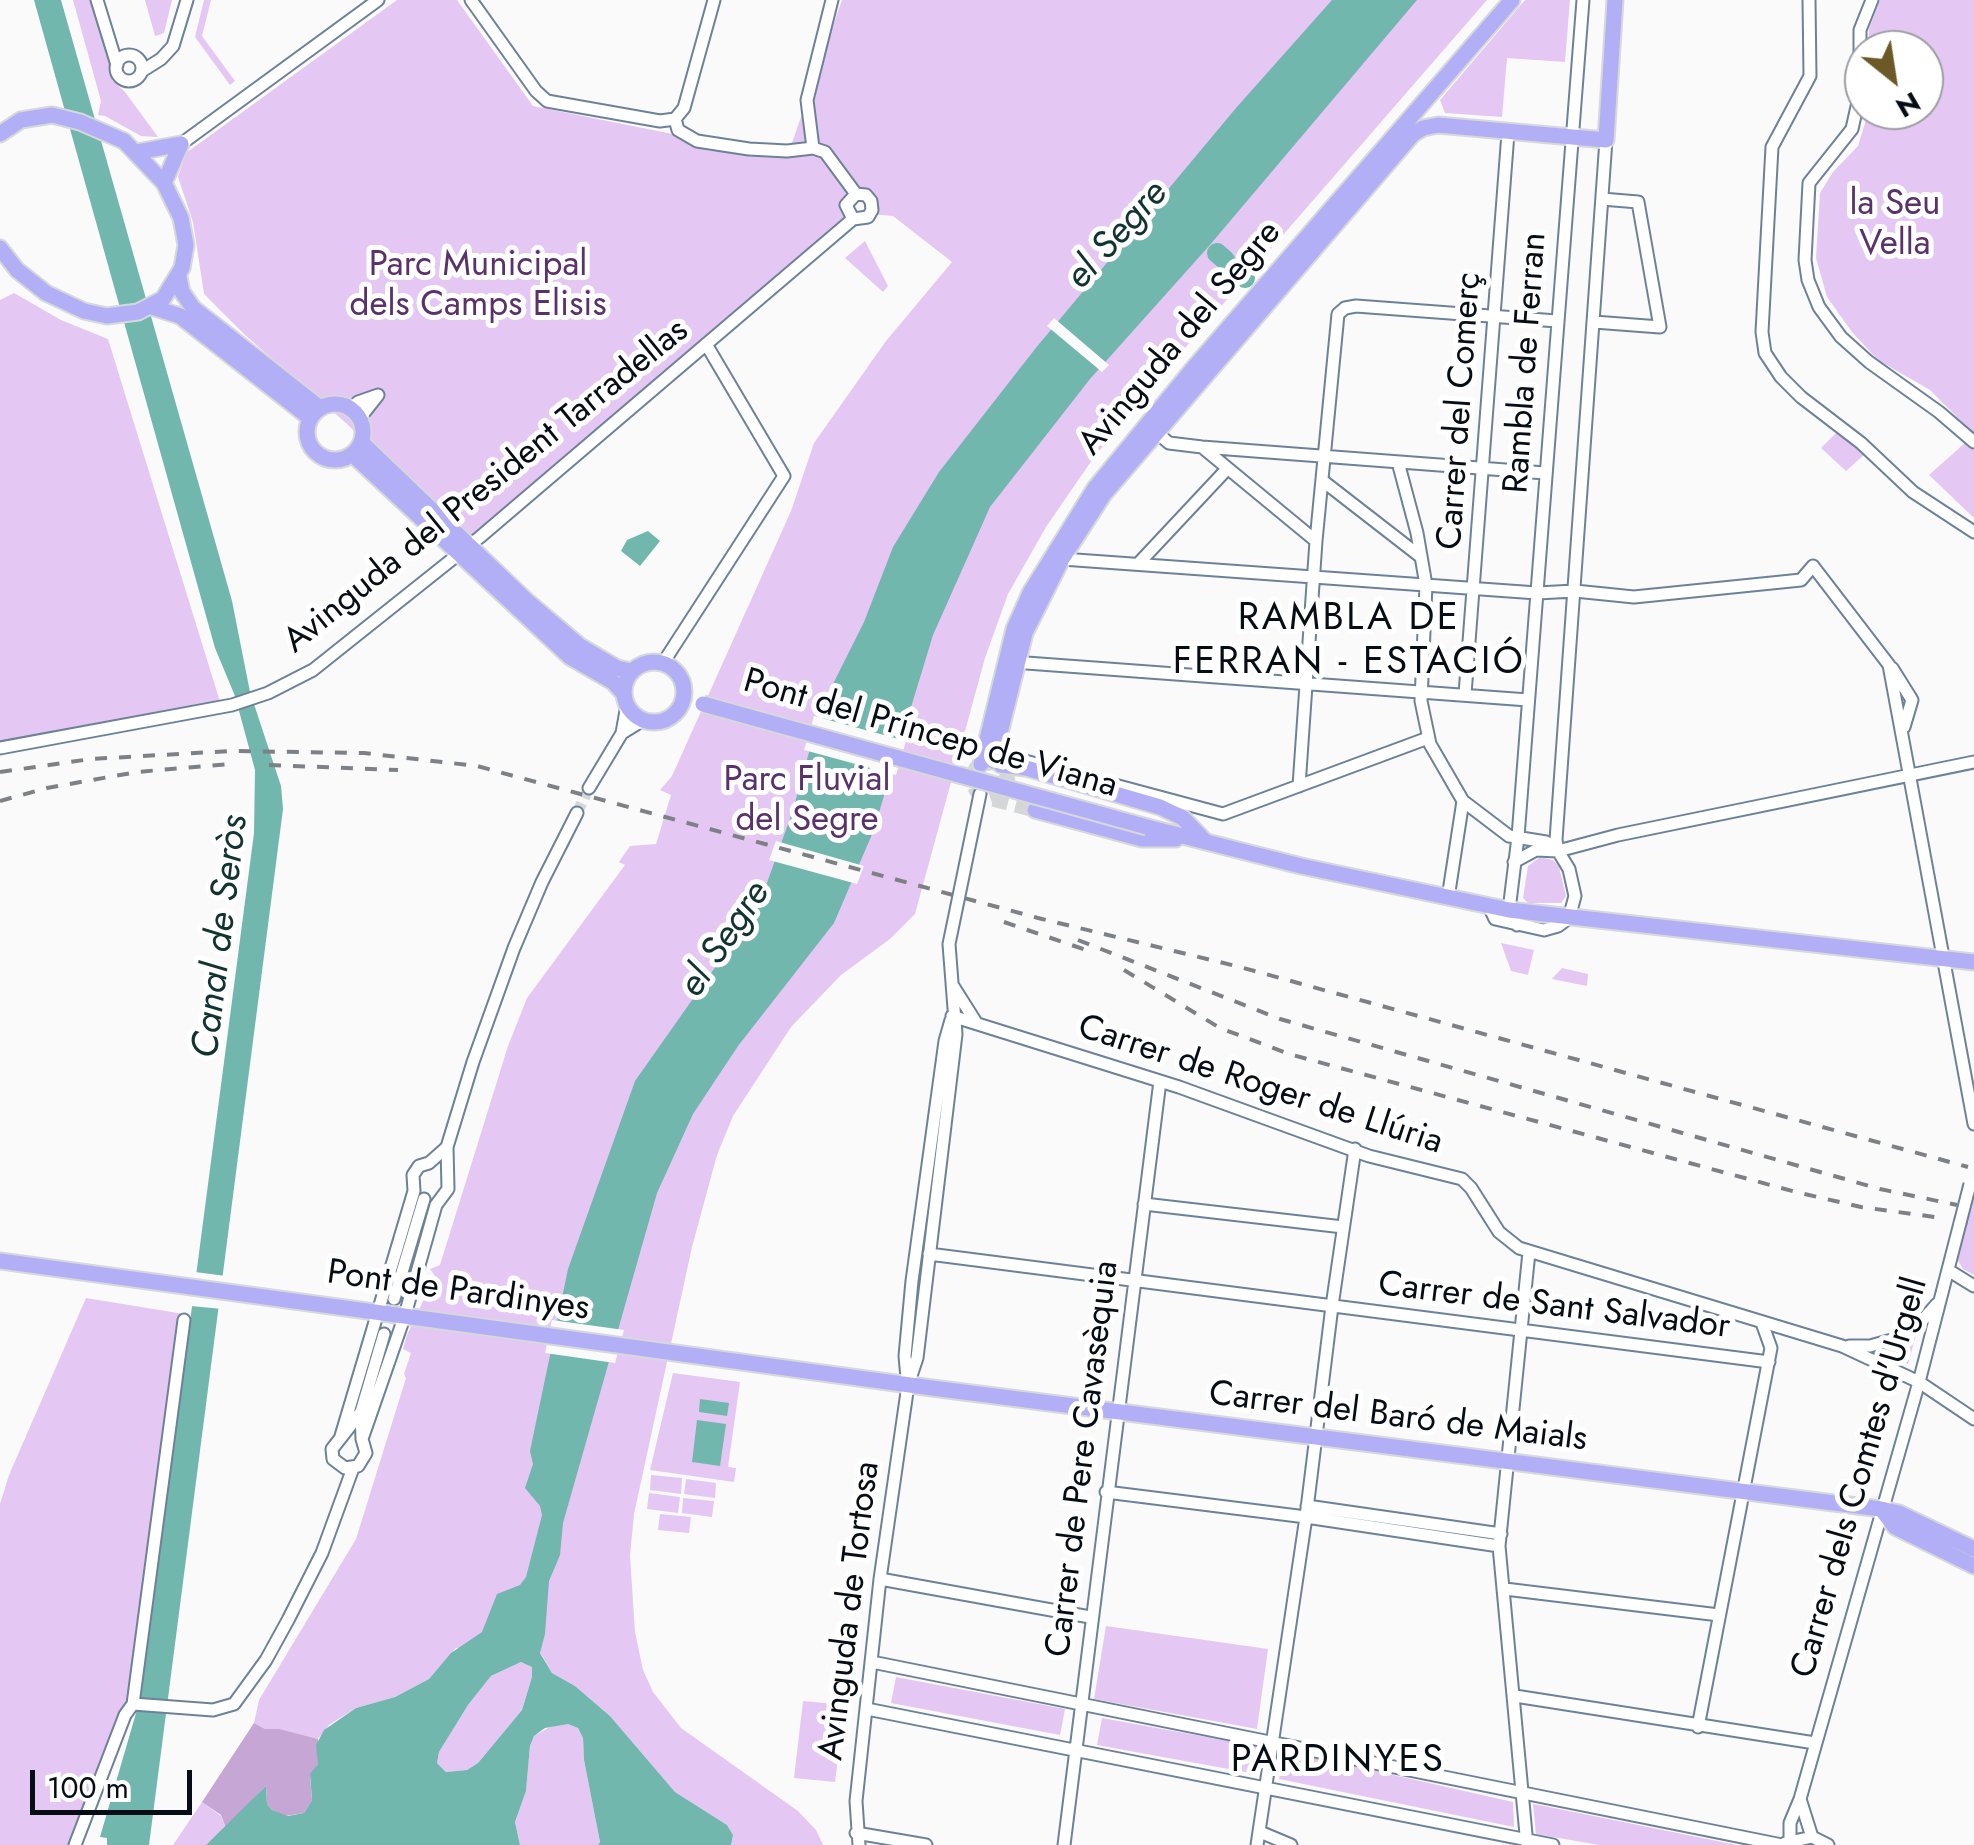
<!DOCTYPE html>
<meta charset="utf-8">
<style>
body{margin:0}
#map{position:relative;width:1974px;height:1845px;overflow:hidden;background:#fafafa;font-family:Jost,sans-serif}
canvas{display:block}
.north{position:absolute;left:1844px;top:30px;width:100px;height:100px;box-sizing:border-box;background:#fff;border:2px solid #9b9ea1;border-radius:50%;rotate:150deg;font-size:28px;font-weight:700;line-height:40px;text-align:center;color:#060d15}
.north::after{content:'';display:block;margin:auto;width:35px;height:45px;background:#6d5928;clip-path:polygon(50% 0,100% 100%,50% 72%,0 100%)}
.scale{position:absolute;left:30px;top:1770px;width:162px;height:45px;box-sizing:border-box;border:5px solid #060d15;border-top:0;padding-left:12px;font-size:30px;line-height:35px;white-space:nowrap;color:#060d15;-webkit-text-stroke:8px #fff;paint-order:stroke}
</style>
<div id="map">
<canvas width="1974" height="1845"></canvas>
<div class="north">N</div>
<div class="scale">100 m</div>
</div>
<script>
const c = document.querySelector('canvas').getContext('2d');
c.lineJoin = 'round';
function paint(path, color) {
  c.fillStyle = color;
  c.fill(path, 'evenodd');
}
function toPath(rows) {
  const path = new Path2D();
  for (const r of rows) {
    if (r.length === 3) {
      path.moveTo(r[0] + r[2], r[1]);
      path.arc(r[0], r[1], r[2], 0, 2 * Math.PI);
      continue;
    }
    path.moveTo(r[0], r[1]);
    for (let i = 2; i < r.length; i += 2) path.lineTo(r[i], r[i + 1]);
  }
  return path;
}
function strokePath(path, color, width, dash) {
  c.strokeStyle = color;
  c.lineWidth = width;
  c.lineCap = dash ? 'butt' : 'round';
  c.setLineDash(dash || []);
  c.stroke(path);
}
function drawText(font, color, halo, rows, align = 'center') {
  c.font = font + ' Jost,sans-serif';
  c.lineWidth = 10;
  c.setLineDash([]);
  c.textBaseline = 'middle';
  c.strokeStyle = halo;
  c.fillStyle = color;
  for (const [text, x, y, turn = 0] of rows) {
    c.save();
    c.translate(x, y);
    c.rotate((+turn || 0) * Math.PI / 180);
    c.textAlign = isNaN(turn) ? turn : align;
    if (halo) c.strokeText(text, 0, 0);
    c.fillText(text, 0, 0);
    c.restore();
  }
}
const green = toPath([
 [73,0,93,0,114,77,112,80,125,92,158,137,141,136,105,116,98,115,101,101],
 [145,0,172,0,164,33,155,36],
 [204,0,211,0,202,36,235,81,230,85,195,37],
 [397,0,457,0,533,106,787,157,842,0,1487,0,1138,402,1092,460,1046,527,1008,594,985,658,915,914,890,939,841,975,791,1027,733,1116,717,1155,692,1247,634,1514,630,1556,635,1632,643,1670,653,1692,681,1728,798,1811,816,1830,823,1845,731,1845,733,1835,727,1825,675,1792,610,1716,575,1686,552,1673,540,1652,456,1648,429,1679,395,1697,356,1708,329,1725,318,1739,280,1729,265,1729,254,1723,259,1700,356,1539,406,1378,404,1374,411,1353,403,1349,407,1335,435,1276,430,1269,440,1265,508,1046,527,998,625,865,619,862,630,846,656,844,671,795,660,790,672,776,791,511,814,443,886,341,952,262,893,216,870,214,872,205,853,195,850,216,471,545,346,423,245,335,204,294,193,222,178,177,186,153],
 [1525,0,1570,0,1565,62,1507,58,1502,117,1445,113,1440,100],
 [1880,0,1974,0,1974,434,1930,390,1878,360,1852,332,1827,297,1816,258,1820,193,1833,172,1858,146,1869,110,1924,110,1924,50,1868,50,1869,29],
 [865,241,888,286,883,292,845,258],
 [14,293,61,320,108,339,221,705,0,741,0,300],
 [1838,431,1865,454,1846,471,1821,448],
 [1966,442,1974,447,1974,518,1929,475],
 [1540,857,1553,860,1559,867,1566,896,1561,903,1528,903,1523,898,1528,866],
 [1501,943,1534,950,1528,975,1511,971],
 [1562,968,1588,974,1587,986,1552,979],
 [1974,1197,1974,1275,1963,1269,1957,1259],
 [86,1298,190,1315,183,1373,127,1702,71,1845,0,1845,0,1504,9,1475],
 [1916,1335,1908,1364,1869,1354,1870,1350,1896,1344],
 [673,1373,740,1382,728,1467,736,1468,734,1482,650,1470],
 [651,1475,682,1478,681,1494,650,1490],
 [686,1479,716,1483,715,1498,684,1494],
 [649,1493,680,1497,678,1513,647,1509],
 [683,1498,714,1501,712,1517,682,1513],
 [660,1514,691,1517,689,1533,658,1530],
 [1106,1626,1268,1649,1257,1729,1094,1699],
 [521,1662,532,1666,532,1677,522,1710,478,1763,467,1770,446,1772,437,1763,439,1752,468,1705,491,1676],
 [896,1677,1065,1709,1060,1735,891,1703],
 [803,1701,845,1705,835,1782,794,1778],
 [1102,1718,1261,1747,1256,1774,1097,1745],
 [555,1724,569,1724,578,1728,583,1738,584,1760,600,1842,598,1845,520,1845,515,1822,526,1791,530,1746,534,1736],
 [1287,1751,1513,1802,1514,1827,1279,1779],
 [202,1802,221,1816,226,1828,206,1845,173,1845],
 [1533,1804,1549,1807,1737,1845,1599,1845,1536,1834]
]);
const forest = toPath([
 [254,1723,265,1729,280,1729,318,1739,318,1764,310,1777,312,1800,304,1813,285,1816,272,1810,267,1804,266,1786,226,1828,221,1815,202,1802]
]);
const water = toPath([
 [34,0,61,0,232,601,250,692,281,786,283,809,149,1845,107,1845,107,1838,100,1837,141,1696,254,833,255,770,235,696,215,648],
 [1332,0,1417,0,1209,246,1090,379,990,507,933,635,873,832,834,923,738,1046,693,1114,657,1193,563,1523,560,1555,549,1581,545,1634,540,1653,552,1673,575,1686,610,1716,675,1792,727,1825,733,1835,731,1845,598,1845,600,1842,584,1760,583,1738,578,1728,568,1724,545,1728,534,1736,530,1746,526,1791,515,1822,520,1845,206,1845,266,1786,267,1804,272,1810,288,1816,304,1813,312,1800,310,1774,318,1764,316,1745,324,1730,356,1708,395,1697,429,1679,451,1653,482,1632,497,1594,520,1585,526,1577,542,1515,540,1506,525,1488,533,1464,530,1451,568,1269,635,1081,759,905,792,813,822,706,864,622,893,547,939,472,1035,349,1236,108],
 [521,1662,532,1667,532,1677,522,1710,478,1763,467,1770,446,1772,437,1763,439,1752,468,1705,491,1676],
 [648,531,660,541,640,566,621,551,627,540],
 [700,1399,729,1403,727,1416,699,1412],
 [697,1420,726,1424,720,1466,692,1462]
]);
const pier = toPath([
 [1054,318,1109,365,1102,372,1047,326],
 [814,716,906,741,896,775,804,750],
 [776,841,864,866,857,884,769,860],
 [195,1272,226,1276,222,1309,191,1306],
 [552,1320,624,1330,615,1363,545,1353]
]);
const river = toPath([
 [1217,253,1225,260],
 [1233,268,1245,278]
]);
const minorTunnel = toPath([
 [577,813,589,788]
]);
const majorTunnel = toPath([
 [990,797,1002,793,1008,782,1006,770,993,761,976,768,972,779,976,790,985,797,1035,810]
]);
const minor = toPath([
 [97,0,117,65],
 [471,0,536,91,547,101,660,121,675,119,684,108,714,0],
 [1809,0,1810,76,1772,147,1762,332,1765,353,1781,377,1801,397,1861,443,1913,492,1974,532],
 [1872,0,1860,30,1860,93,1852,129,1809,183,1805,260,1808,280,1819,307,1841,337,1869,362,1939,412,1974,442],
 [129,68,13],
 [142,71,161,59,173,46,187,0],
 [675,119,678,130,697,141,749,149,787,151,813,148,825,152,856,194,866,195,871,201,872,210,868,217,853,219],
 [181,144,378,0],
 [813,148,807,100,832,0],
 [853,219,846,205,856,194],
 [1594,322,1660,327,1638,202,1602,199],
 [351,409,358,402,378,395],
 [359,419,378,395],
 [1151,428,1169,443,1202,447,1545,473],
 [1202,447,1316,541],
 [1398,462,1417,533,1426,585,1421,701,1430,744,1463,801,1509,836,1546,842,1558,851,1569,869,1575,896,1569,918,1558,926,1544,930,1495,919,1489,906],
 [1323,481,1421,557],
 [1062,559,1537,593,1575,591,1634,597,1801,580,1813,566,1889,665,1974,1124],
 [1138,564,1227,469],
 [1013,662,1528,700],
 [663,663,784,476,706,344],
 [1892,668,1912,700,1904,727],
 [1465,694,1508,133],
 [622,733,643,720],
 [0,748,232,705,268,693,313,670,480,537,853,219],
 [999,763,1014,758,1223,814,1428,738],
 [1299,786,1316,541,1338,314,1345,308,1356,306,1557,321],
 [589,788,622,733,627,705],
 [1558,851,1556,840,1606,140],
 [1514,862,1536,850,1558,851,1618,835,1974,762],
 [1448,898,1463,801],
 [1517,925,1509,910,1518,837,1583,0],
 [953,986,977,1024],
 [952,1016,1179,1087,1369,1156,1462,1179,1471,1188,1499,1232,1519,1248,1842,1346,1919,1382,1974,1419],
 [1144,1204,1343,1227],
 [929,1254,1769,1362],
 [1948,1270,1974,1286],
 [394,1299,424,1199],
 [1849,1346,1870,1346,1899,1338,1921,1322,1937,1304],
 [907,1378,905,1356,912,1281,945,1041,951,1020],
 [361,1412,332,1449,333,1459,345,1468,358,1466,366,1453,362,1439,361,1412,384,1334],
 [341,1436,414,1191,413,1175,419,1166,429,1163,447,1147],
 [362,1439,405,1315,436,1205,448,1189,447,1147,473,1062,514,948,542,882,577,813],
 [1106,1492,1306,1517,1499,1546],
 [1307,1506,1501,1534],
 [880,1579,1090,1617],
 [1505,1589,1719,1615],
 [872,1662,1782,1845],
 [1515,1696,1815,1743],
 [133,1704,184,1320],
 [867,1709,1553,1845],
 [1698,1727,1771,1348,1762,1323],
 [1800,1799,1812,1837],
 [1260,1832,1291,1845],
 [856,1833,926,1845],
 [1790,1839,1790,1823,1800,1799,1919,1382,1960,1223],
 [1785,1843,1812,1837,1828,1845],
 [75,1845,125,1715,133,1704,213,1710,234,1704,266,1660,288,1620,322,1553,353,1468],
 [859,1845,856,1801,880,1579,908,1385,917,1358,956,1034,949,944,980,794],
 [1064,1845,1160,1081],
 [1257,1845,1306,1517,1332,1306,1355,1149],
 [1527,1845,1499,1546,1529,1252]
]);
const major = toPath([
 [0,134,21,120,52,115,80,122,124,141,164,183,181,218,186,245,182,268,163,299,138,312,107,316,84,311,46,293,17,270,0,248],
 [137,152,181,144],
 [164,183,181,144],
 [179,277,182,292,193,308,320,408],
 [152,307,180,316,310,418],
 [335,432,28],
 [361,442,527,601,580,646,617,668,632,671],
 [352,454,570,657,613,682,624,694],
 [654,692,30],
 [993,761,1025,633,1062,559,1104,494,1413,134,1423,128,1438,125,1606,140,1615,0],
 [981,764,1014,629,1030,593,1095,488,1191,371,1512,0],
 [1001,765,1026,768,1160,807,1183,818,1206,842],
 [1035,810,1142,839,1176,839],
 [1147,827,1301,866,1509,910,1974,962],
 [0,1261,932,1388,1881,1509,1899,1513,1974,1549],
 [1881,1509,1895,1527,1974,1566]
]);
const rail = toPath([
 [269,765,398,770],
 [0,772,91,759,231,751,364,753,477,766,1038,918,1240,967,1968,1167],
 [0,801,47,788,137,772,229,764],
 [1004,922,1089,951],
 [1078,940,1280,1019,1880,1189,1957,1205],
 [1124,970,1220,1028,1289,1054,1796,1192,1861,1207,1942,1218]
]);
const minorBridge = toPath([
 [1960,1223,1970,1184]
]);
const majorBridge = toPath([
 [703,704,1147,827]
]);
const parkNames = [
 ["la Seu",1895,206],
 ["Vella",1895,246],
 ["Parc Municipal",478,267],
 ["dels Camps Elisis",478,307],
 ["Parc Fluvial",807,782],
 ["del Segre",807,822]
];
const streetNames = [
 ["Avinguda del Segre",1181,339,-50],
 ["Rambla de Ferran",1527,363,-86],
 ["Carrer del Comerç",1461,411,-86],
 ["Avinguda del President Tarradellas",487,487,-39],
 ["Pont del Príncep de Viana",930,735,16],
 ["Carrer de Roger de Llúria",1260,1086,18],
 ["Pont de Pardinyes",458,1292,8],
 ["Carrer de Sant Salvador",1554,1307,7],
 ["Carrer del Baró de Maials",1398,1418,7],
 ["Carrer de Pere Cavasèquia",1084,1459,-83],
 ["Carrer dels Comtes d'Urgell",1861,1478,-74],
 ["Avinguda de Tortosa",851,1611,-83]
];
const waterNames = [
 ["el Segre",1118,236,-48],
 ["Canal de Seròs",222,937,-83],
 ["el Segre",726,940,-56]
];
const neighbourhoodNames = [
 ["RAMBLA DE",1349,620],
 ["FERRAN - ESTACIÓ",1349,664],
 ["PARDINYES",1338,1762]
];
paint(green, '#e5c7f4');
paint(forest, '#c5a6d4');
paint(water, '#71b7ad');
paint(pier, '#fafafa');
strokePath(river, '#71b7ad', 20);
strokePath(minorTunnel, '#d5d6d8', 11, [11, 5.5]);
strokePath(majorTunnel, '#d5d6d8', 15, [15, 8]);
strokePath(minor, '#6d8298', 15);
strokePath(major, '#d7d8da', 19);
strokePath(minor, '#fff', 11);
strokePath(major, '#b2aff7', 15);
strokePath(rail, '#7d8185', 4, [12, 12]);
strokePath(minorBridge, '#6d8298', 15, []);
strokePath(majorBridge, '#d7d8da', 19, []);
strokePath(minorBridge, '#fff', 11);
strokePath(majorBridge, '#b2aff7', 15);
drawText('35px', '#59326b', '#fff', parkNames);
drawText('35px', '#060d15', '#fff', streetNames);
drawText('italic 38px', '#113430', '#fff', waterNames);
c.letterSpacing = '2.5px';
drawText('38px', '#060d15', '#fff', neighbourhoodNames);
c.letterSpacing = '0px';
</script>
